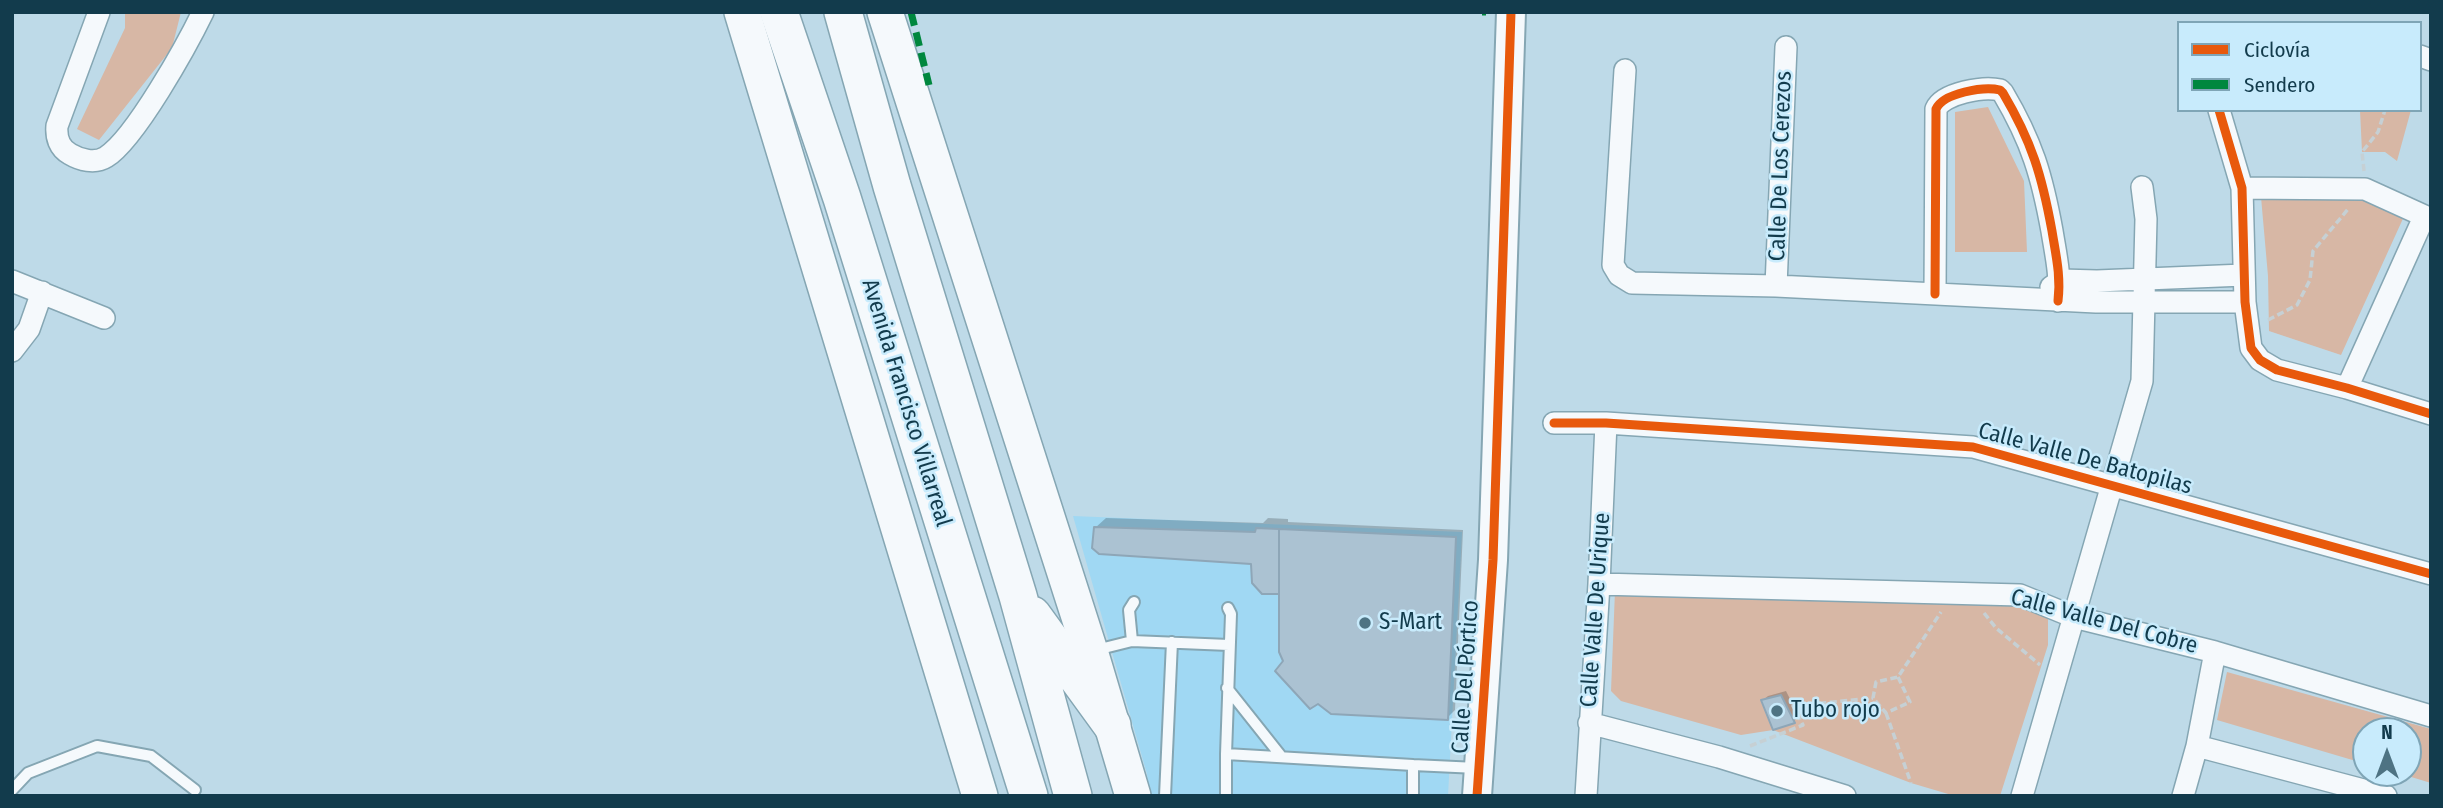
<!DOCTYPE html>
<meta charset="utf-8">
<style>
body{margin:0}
#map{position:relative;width:2443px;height:808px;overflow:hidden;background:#bedae8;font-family:"Fira Sans Condensed",sans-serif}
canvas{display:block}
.frame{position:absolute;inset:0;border:14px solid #123b4c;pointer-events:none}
.legend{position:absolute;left:2177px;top:21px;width:245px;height:91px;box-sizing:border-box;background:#c8ebfc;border:2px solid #7fa5b6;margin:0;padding:9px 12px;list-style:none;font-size:21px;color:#123b4c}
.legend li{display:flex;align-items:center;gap:14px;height:35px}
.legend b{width:35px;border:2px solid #7fa5b6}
.north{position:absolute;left:2352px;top:717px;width:70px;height:70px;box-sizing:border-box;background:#c8ebfc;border:2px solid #7fa5b6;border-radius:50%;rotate:0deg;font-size:19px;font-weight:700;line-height:28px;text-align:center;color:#123b4c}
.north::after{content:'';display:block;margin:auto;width:24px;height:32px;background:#4e7383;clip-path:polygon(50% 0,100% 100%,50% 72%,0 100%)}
</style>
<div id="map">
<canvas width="2443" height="808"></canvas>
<div class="frame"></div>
<ul class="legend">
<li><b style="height:9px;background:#e8590c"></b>Ciclovía</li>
<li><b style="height:9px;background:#00873e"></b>Sendero</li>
</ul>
<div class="north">N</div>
</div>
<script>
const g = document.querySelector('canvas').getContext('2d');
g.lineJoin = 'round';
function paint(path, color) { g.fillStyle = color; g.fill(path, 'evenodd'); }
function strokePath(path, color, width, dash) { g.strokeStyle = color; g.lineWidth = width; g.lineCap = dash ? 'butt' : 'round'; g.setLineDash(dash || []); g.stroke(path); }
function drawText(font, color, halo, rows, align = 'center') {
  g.font = font + ' "Fira Sans Condensed",sans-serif'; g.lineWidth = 5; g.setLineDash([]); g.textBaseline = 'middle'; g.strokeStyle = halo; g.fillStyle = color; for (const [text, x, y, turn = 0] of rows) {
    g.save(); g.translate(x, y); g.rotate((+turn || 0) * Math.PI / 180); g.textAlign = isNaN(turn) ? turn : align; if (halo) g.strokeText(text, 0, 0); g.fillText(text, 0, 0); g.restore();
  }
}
paint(new Path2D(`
 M 1073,516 L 1462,532 L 1448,796 L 1149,796 L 1147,774 Z`), '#a0d8f3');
paint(new Path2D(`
 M 125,12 L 181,12 L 172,48 L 99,140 L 77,129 L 125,28 Z
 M 1988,107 L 2024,181 L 2027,252 L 1955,252 L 1955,112 Z
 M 2360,110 L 2411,110 L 2397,161 L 2385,152 L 2362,152 Z
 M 2261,197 L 2378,200 L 2406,212 L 2341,355 L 2269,331 L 2268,276 Z
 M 1615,591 L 2008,604 L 2048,616 L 2048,645 L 2000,796 L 1955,796 L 1911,783 L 1773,730 L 1741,735 L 1621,701 L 1611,691 Z
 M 2227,672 L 2431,729 L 2431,783 L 2398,773 L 2408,773 L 2408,731 L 2366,731 L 2366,764 L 2217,720 Z`), '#d7b7a5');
paint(new Path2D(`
 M 1106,518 L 1263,523 L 1268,518 L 1288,519 L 1288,522 L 1463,530 L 1455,710 L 1447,718 L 1285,662 L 1280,590 L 1252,562 L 1095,528 Z
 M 1786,691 L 1799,717 L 1794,721 L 1763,700 L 1768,696 Z`), '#0003');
const building = new Path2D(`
 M 1094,527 L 1255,532 L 1256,528 L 1279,529 L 1279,594 L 1262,594 L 1252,583 L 1251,564 L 1099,554 L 1092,548 Z
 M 1279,529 L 1456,537 L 1448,720 L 1331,714 L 1318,704 L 1310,709 L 1275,671 L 1283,661 L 1279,652 Z
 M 1781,695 L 1795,723 L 1773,730 L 1761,700 Z`);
paint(building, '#abc2d2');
strokePath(building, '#8ea6b7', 2);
const service = new Path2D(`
 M 1132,641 L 1129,610 L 1134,602
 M 1096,650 L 1132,641 L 1229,645
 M 1227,688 L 1281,756
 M 1226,754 L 1231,614 L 1228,608
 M 1413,765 L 1477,768
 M 12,790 L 28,773 L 97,746 L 151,756 L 195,790
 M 1165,796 L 1172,642
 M 1226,796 L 1226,754 L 1413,765 L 1413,796`);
const minor = new Path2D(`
 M 99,12 L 57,126 C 56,137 59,148 70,154 C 80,160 95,164 106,157 C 135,139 187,45 203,12
 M 2420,56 L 2431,60
 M 1625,70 L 1613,265 L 1619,275 L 1632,283 L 1776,286 L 2096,302 L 2245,302
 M 2219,110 L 2242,188 L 2245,302 L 2251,348 L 2260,360 L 2277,370 L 2347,388 L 2431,414
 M 2242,188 L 2365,189 L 2431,219
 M 12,281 L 104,318
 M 1776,286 L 1786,47
 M 2051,287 L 2061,280 L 2097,281 L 2244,275
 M 1935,294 L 1936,109 C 1943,93 1984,86 2000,90 L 2003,93 C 2032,142 2042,176 2052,231 C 2056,256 2061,276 2058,301
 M 12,351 L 29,329 L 42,292
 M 2347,388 L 2424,217
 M 1554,423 L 1606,423 L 1973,447 L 2431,574
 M 1599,584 L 2020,595 L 2074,617 L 2215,652 L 2431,716
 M 1589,723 L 1719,757 L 1845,796
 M 2197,746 L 2386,796
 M 1586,796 L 1599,584 L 1606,423
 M 2022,796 L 2142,381 L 2146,219 L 2142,187
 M 2183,796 L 2197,746 L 2215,652`);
const tertiary = new Path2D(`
 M 1477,796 L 1493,560 L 1511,12`);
const primary = new Path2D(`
 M 742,12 L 980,796
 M 885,12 L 1090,651 L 1133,796`);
const trunk = new Path2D(`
 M 779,12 L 842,198 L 1029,796
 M 843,12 L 892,186 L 1018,596 L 1073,796
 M 1032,615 L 1112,725`);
strokePath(service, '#85a6b3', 14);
strokePath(minor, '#85a6b3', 24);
strokePath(tertiary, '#85a6b3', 32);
strokePath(primary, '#85a6b3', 38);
strokePath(trunk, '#85a6b3', 40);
strokePath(new Path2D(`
 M 2364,171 L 2362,152 L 2378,132 L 2385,110
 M 2268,320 L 2297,305 L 2310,280 L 2313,251 L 2349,208
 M 1984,613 L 1996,628 L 2040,665
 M 1898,677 L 1910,702 L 1886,713 L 1873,698 L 1876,682 L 1898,677 L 1941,612
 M 1886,713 L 1911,783
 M 1750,746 L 1803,725 L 1793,706 L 1873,698`), '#c6d0d4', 3.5, [7, 3.5]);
strokePath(service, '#f5f9fc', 10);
strokePath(minor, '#f5f9fc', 21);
strokePath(tertiary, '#f5f9fc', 28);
strokePath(primary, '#f5f9fc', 35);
strokePath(trunk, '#f5f9fc', 37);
strokePath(new Path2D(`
 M 911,12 L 929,85
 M 1482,12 L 1486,12`), '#00873e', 7, [14, 7]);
strokePath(new Path2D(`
 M 2219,110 L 2242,188 L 2245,302 L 2251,348 L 2260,360 L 2277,370 L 2347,388 L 2431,414
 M 1935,294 L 1936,109 C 1943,93 1984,86 2000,90 L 2003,93 C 2032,142 2042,176 2052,231 C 2056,256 2061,276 2058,301
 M 1554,423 L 1606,423 L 1973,447 L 2431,574
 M 1477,796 L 1493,560 L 1511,12`), '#e8590c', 9);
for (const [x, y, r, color] of [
 [1365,623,7,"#4e7383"],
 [1777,711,7,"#4e7383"]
]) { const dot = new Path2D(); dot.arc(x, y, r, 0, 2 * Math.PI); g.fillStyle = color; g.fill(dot); strokePath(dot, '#c8ebfc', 2.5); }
drawText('23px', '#123b4c', '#c8ebfc', [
 ["Calle De Los Cerezos",1781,166,-88],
 ["Avenida Francisco Villarreal",906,403,73],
 ["Calle Valle De Batopilas",2085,459,15],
 ["Calle Valle De Urique",1596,610,-86],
 ["Calle Valle Del Cobre",2104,622,15],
 ["Calle Del Pórtico",1466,677,-86]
]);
drawText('23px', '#123b4c', '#c8ebfc', [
 ["S-Mart",1379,623],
 ["Tubo rojo",1791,711]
], 'left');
</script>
